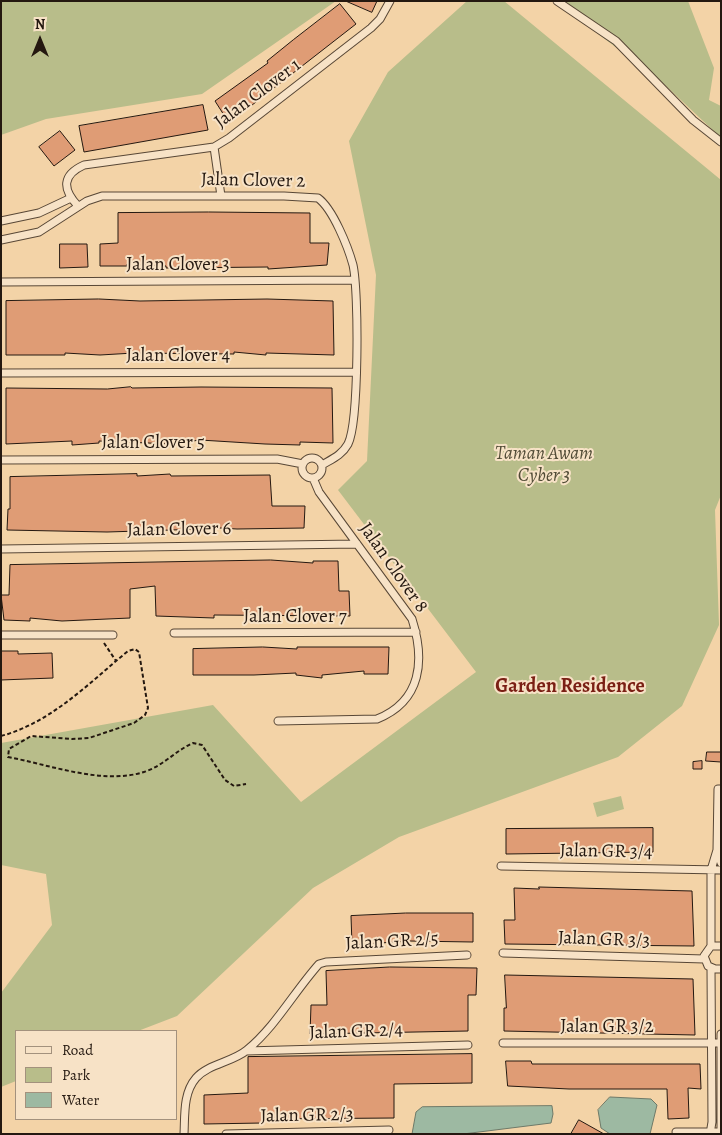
<!DOCTYPE html>
<style>
body{margin:0}
#map{position:relative;width:722px;height:1135px;overflow:hidden;background:#f3d3a7;font-family:Alegreya,serif}
canvas{display:block}
.frame{position:absolute;inset:0;border:2px solid #241810;pointer-events:none}
.legend{position:absolute;left:15px;top:1030px;width:162px;height:90px;box-sizing:border-box;background:#f7e2c6;border:1px solid #a3917d;margin:0;padding:6px 9px;list-style:none;font-size:15px;color:#241810}
.legend li{display:flex;align-items:center;gap:10px;height:25px}
.legend b{width:25px;border:1px solid #a3917d}
.north{position:absolute;left:15px;top:15px;width:50px;height:50px;-webkit-text-stroke:4px #f7e2c6;paint-order:stroke;rotate:0deg;font-size:14px;font-weight:700;line-height:20px;text-align:center;color:#241810}
.north::after{content:'';display:block;margin:auto;width:18px;height:22px;background:#241810;clip-path:polygon(50% 0,100% 100%,50% 72%,0 100%)}
</style>
<div id="map">
<canvas width="722" height="1135"></canvas>
<div class="frame"></div>
<ul class="legend">
<li><b style="height:6px;background:#f7e2c6"></b>Road</li>
<li><b style="height:14px;background:#b8bd8a"></b>Park</li>
<li><b style="height:14px;background:#9db9a2"></b>Water</li>
</ul>
<div class="north">N</div>
</div>
<script>
const g = document.querySelector('canvas').getContext('2d');
g.lineJoin = 'round';
function paint(path, color) { g.fillStyle = color; g.fill(path, 'evenodd'); }
function strokePath(path, color, width, dash) { g.strokeStyle = color; g.lineWidth = width; g.lineCap = dash ? 'butt' : 'round'; g.setLineDash(dash || []); g.stroke(path); }
function drawText(font, color, halo, rows, align = 'center') {
  g.font = font + ' Alegreya,serif'; g.lineWidth = 4; g.setLineDash([]); g.textBaseline = 'middle'; g.strokeStyle = halo; g.fillStyle = color; for (const [text, x, y, turn = 0] of rows) {
    g.save(); g.translate(x, y); g.rotate((+turn || 0) * Math.PI / 180); g.textAlign = isNaN(turn) ? turn : align; if (halo) g.strokeText(text, 0, 0); g.fillText(text, 0, 0); g.restore();
  }
}
paint(new Path2D(`
 M 1,1 L 336,1 L 202,94 L 46,119 L 1,135 Z
 M 467,1 L 504,1 L 721,180 L 721,495 L 715,510 L 719,625 L 682,706 L 618,757 L 399,837 L 313,888 L 177,1016 L 138,1031 L 16,1031 L 16,1081 L 1,1087 L 1,993 L 52,925 L 46,874 L 1,865 L 1,743 L 213,705 L 301,802 L 476,672 L 338,490 L 367,461 L 376,275 L 349,141 L 388,72 Z
 M 555,1 L 688,1 L 714,68 L 709,100 L 721,106 L 721,138 L 664,84 Z
 M 621,796 L 624,809 L 597,817 L 593,803 Z`), '#b8bd8a');
const water = new Path2D(`
 M 610,1097 L 651,1099 L 657,1105 L 650,1134 L 610,1134 L 601,1128 L 598,1110 Z
 M 552,1106 L 553,1114 L 551,1123 L 463,1134 L 412,1134 L 416,1112 L 422,1107 Z`);
paint(water, '#9db9a2');
strokePath(water, '#6d7968', 1);
const building = new Path2D(`
 M 346,1 L 377,1 L 372,12 Z
 M 340,4 L 356,24 L 229,123 L 215,101 L 268,63 L 267,61 L 293,40 Z
 M 203,105 L 208,130 L 84,152 L 79,126 Z
 M 60,131 L 75,150 L 54,166 L 39,147 Z
 M 209,212 L 310,213 L 310,243 L 329,243 L 327,265 L 268,269 L 268,267 L 166,268 L 166,266 L 127,264 L 127,266 L 100,266 L 100,244 L 118,243 L 118,213 Z
 M 60,244 L 87,244 L 88,267 L 60,268 Z
 M 99,299 L 140,301 L 267,299 L 333,301 L 334,355 L 266,353 L 266,355 L 234,352 L 234,354 L 134,353 L 100,355 L 65,353 L 65,355 L 6,355 L 6,301 Z
 M 131,387 L 132,388 L 201,387 L 332,388 L 333,443 L 300,442 L 300,445 L 265,444 L 200,440 L 172,444 L 99,441 L 99,443 L 72,445 L 72,441 L 6,444 L 6,388 L 107,389 Z
 M 137,474 L 137,476 L 170,474 L 171,476 L 270,475 L 272,506 L 305,506 L 304,528 L 237,529 L 203,527 L 203,529 L 107,532 L 7,530 L 8,509 L 10,509 L 10,477 Z
 M 271,560 L 313,563 L 313,561 L 338,561 L 339,591 L 349,591 L 350,616 L 214,615 L 214,618 L 156,616 L 155,586 L 130,589 L 130,618 L 62,621 L 30,618 L 30,621 L 4,620 L 1,595 L 9,595 L 10,565 Z
 M 263,647 L 297,649 L 297,647 L 389,647 L 388,674 L 364,674 L 364,671 L 322,675 L 322,678 L 296,675 L 296,673 L 254,675 L 193,675 L 193,649 Z
 M 1,651 L 18,651 L 18,654 L 52,653 L 53,678 L 1,680 Z
 M 707,752 L 721,752 L 721,762 L 706,761 Z
 M 702,761 L 702,769 L 693,769 L 693,762 Z
 M 653,828 L 653,852 L 506,854 L 506,829 Z
 M 539,887 L 692,891 L 694,946 L 505,944 L 504,920 L 515,920 L 514,888 L 539,889 Z
 M 406,913 L 473,913 L 473,942 L 409,941 L 352,945 L 351,916 Z
 M 390,967 L 477,968 L 476,995 L 468,995 L 468,1031 L 310,1034 L 311,1005 L 327,1005 L 326,971 Z
 M 505,975 L 693,979 L 695,1035 L 504,1031 L 504,1008 L 506,1008 Z
 M 472,1054 L 472,1083 L 394,1084 L 394,1118 L 262,1119 L 262,1123 L 204,1124 L 204,1095 L 248,1093 L 248,1057 Z
 M 506,1061 L 531,1061 L 532,1064 L 700,1064 L 701,1089 L 688,1088 L 689,1118 L 668,1119 L 667,1089 L 569,1089 L 508,1086 Z
 M 579,1120 L 604,1134 L 571,1134 Z`);
paint(building, '#df9c75');
strokePath(building, '#241810', 1);
const minor = new Path2D(`
 M 557,1 L 616,41 L 693,120 L 721,142
 M 214,147 L 221,196
 M 78,206 C 62,189 62,175 84,165 L 214,147 L 229,138 L 371,28 L 380,19 L 390,1
 M 1,221 L 39,213 L 71,198
 M 1,240 L 39,232 L 87,201 L 102,196 L 284,196 L 318,198 C 333,209 348,247 353,265 C 359,292 359,422 348,444 C 342,455 332,459 322,465
 M 1,282 L 355,280
 M 1,373 L 355,372
 M302 468a10 10 0 1 1 20 0a10 10 0 1 1-20 0Z
 M 1,460 L 277,459 L 303,464
 M 1,549 L 357,544
 M 174,633 L 416,632
 M 1,635 L 113,635
 M 278,721 L 377,719 C 422,701 425,660 412,619 L 319,492 L 313,478
 M 717,851 L 721,863
 M 501,866 L 721,870
 M 711,946 L 711,870 L 717,850 L 718,789 L 721,789
 M 721,946 L 711,946 L 704,956 L 708,966 L 715,969 L 721,969
 M 503,953 L 704,959
 M 721,1034 L 721,1129
 M 503,1043 L 721,1043
 M 246,1051 L 468,1045
 M 676,1132 L 721,1132
 M 184,1134 C 185,1115 183,1093 196,1078 C 208,1064 233,1062 247,1050 C 276,1026 294,992 319,964 L 326,962 L 467,955
 M 226,1134 L 389,1130
 M 710,1134 L 712,1122 L 711,968`);
strokePath(minor, '#584736', 9);
strokePath(new Path2D(`
 M 104,643 L 116,661 L 128,651 L 135,649 L 139,652 L 148,708 L 145,715 L 134,723 L 89,738 L 72,739 L 31,736 L 9,749 L 8,757 C 50,765 103,785 144,772 C 163,766 175,751 193,743 L 202,745 L 225,780 L 234,786 L 246,784
 M 1,736 C 46,724 81,691 116,661`), '#241810', 2, [4, 2.5]);
strokePath(minor, '#f7e2c6', 7);
drawText('19px', '#241810', '#f7e2c6', [
 ["Jalan Clover 1",258,94,-37],
 ["Jalan Clover 2",253,181,1],
 ["Jalan Clover 3",178,265],
 ["Jalan Clover 4",178,356],
 ["Jalan Clover 5",153,443],
 ["Jalan Clover 6",179,530,-1],
 ["Jalan Clover 8",393,568,55],
 ["Jalan Clover 7",295,617],
 ["Jalan GR 3/4",606,852,1],
 ["Jalan GR 3/3",604,940,2],
 ["Jalan GR 2/5",392,942,-3],
 ["Jalan GR 3/2",607,1027],
 ["Jalan GR 2/4",356,1032,-2],
 ["Jalan GR 2/3",307,1116,-1]
]);
drawText('italic 19px', '#504a35', '#f7e2c6', [
 ["Taman Awam",544,454],
 ["Cyber 3",544,476]
]);
drawText('bold 20px', '#7a1f14', '#f7e2c6', [
 ["Garden Residence",570,687]
]);
</script>
